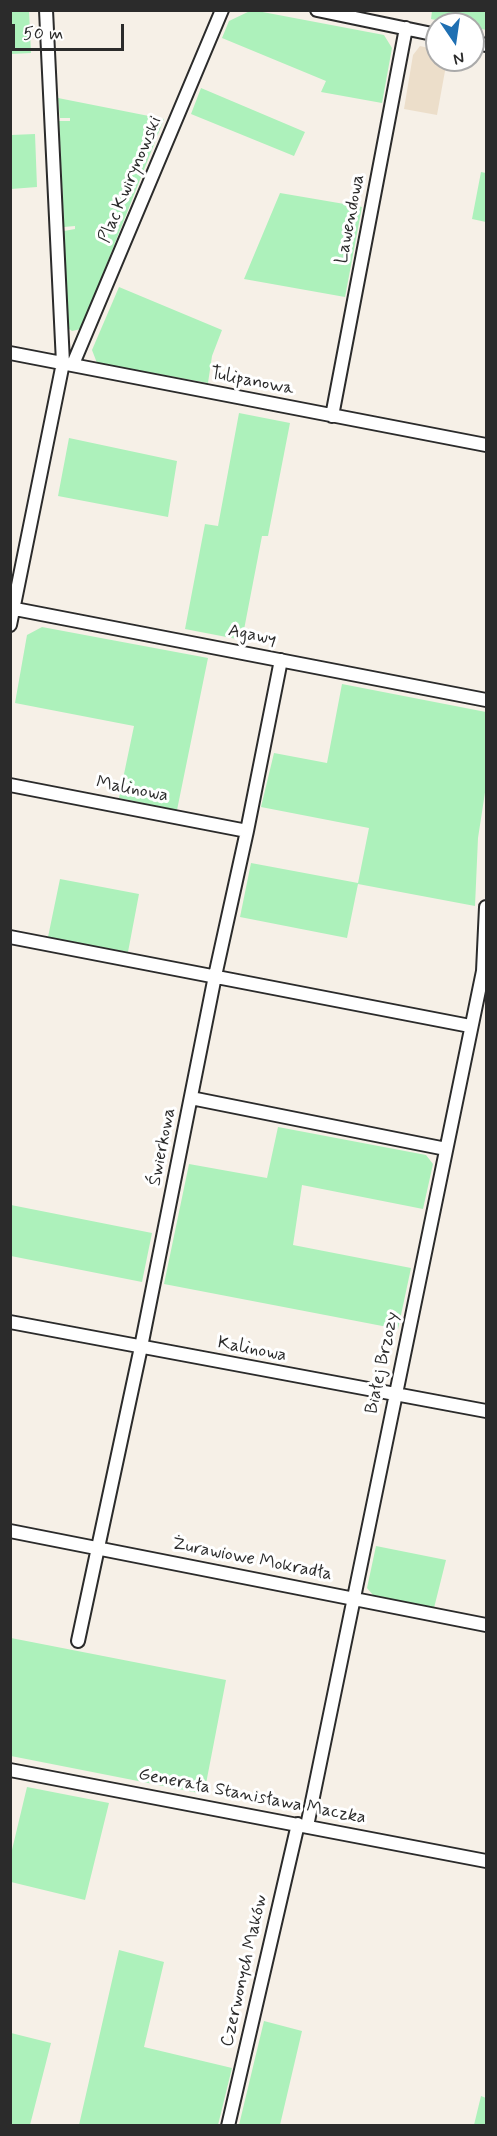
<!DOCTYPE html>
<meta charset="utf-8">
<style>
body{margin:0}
#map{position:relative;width:497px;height:2136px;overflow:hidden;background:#f6f0e7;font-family:Mynerve,sans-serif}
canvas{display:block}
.frame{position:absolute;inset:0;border:12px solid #2b2b2b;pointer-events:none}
.north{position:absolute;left:425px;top:12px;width:60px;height:60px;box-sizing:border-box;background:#fff;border:2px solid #aaa;border-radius:50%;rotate:167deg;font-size:16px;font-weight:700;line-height:24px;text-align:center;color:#2b2b2b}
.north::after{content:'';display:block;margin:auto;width:21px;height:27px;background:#1f6fb2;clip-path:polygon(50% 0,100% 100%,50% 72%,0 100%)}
.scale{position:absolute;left:12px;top:24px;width:112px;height:27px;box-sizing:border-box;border:3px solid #2b2b2b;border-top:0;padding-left:8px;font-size:18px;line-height:21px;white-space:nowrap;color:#2b2b2b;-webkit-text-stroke:4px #fff;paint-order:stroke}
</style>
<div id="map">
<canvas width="497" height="2136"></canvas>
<div class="frame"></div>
<div class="north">N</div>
<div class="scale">50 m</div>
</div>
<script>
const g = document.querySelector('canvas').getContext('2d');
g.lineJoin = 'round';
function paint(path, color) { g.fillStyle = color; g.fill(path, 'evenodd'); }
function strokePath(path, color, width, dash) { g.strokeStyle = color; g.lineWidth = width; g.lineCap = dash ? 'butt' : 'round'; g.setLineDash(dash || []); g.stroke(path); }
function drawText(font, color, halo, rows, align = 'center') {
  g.font = font + ' Mynerve,sans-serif'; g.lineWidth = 6; g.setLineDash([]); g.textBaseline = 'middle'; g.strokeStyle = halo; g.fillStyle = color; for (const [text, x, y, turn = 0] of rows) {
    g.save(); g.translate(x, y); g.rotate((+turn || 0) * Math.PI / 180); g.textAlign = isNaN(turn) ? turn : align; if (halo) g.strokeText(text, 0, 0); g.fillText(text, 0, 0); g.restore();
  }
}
paint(new Path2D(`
 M 420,46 L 437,50 L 437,60 L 447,60 L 437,115 L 404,109 L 413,55 Z`), '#ecdeca');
paint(new Path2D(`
 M 11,10 L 29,11 L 31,53 L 11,54 Z
 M 252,10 L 384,35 L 392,48 L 382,103 L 321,92 L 326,81 L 222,38 L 229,21 Z
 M 432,11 L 486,11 L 486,30 L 473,27 L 473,24 L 456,24 L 431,19 Z
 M 201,88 L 305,132 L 294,156 L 191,114 Z
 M 58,98 L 164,119 L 81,329 L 72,331 L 68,328 L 64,231 L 75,229 L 75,226 L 64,227 L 59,121 L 70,121 L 70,118 L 60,118 Z
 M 35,134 L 37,187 L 11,189 L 11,135 Z
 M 481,172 L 486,173 L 486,222 L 472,219 Z
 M 280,193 L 362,207 L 345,297 L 244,279 Z
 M 119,287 L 222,330 L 212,356 L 208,383 L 97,363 L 92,350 Z
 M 239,413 L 290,423 L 268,536 L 262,536 L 242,640 L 185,629 L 205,524 L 218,526 Z
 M 69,438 L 177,461 L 168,517 L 58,496 Z
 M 42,627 L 208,658 L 177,810 L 119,798 L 134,726 L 15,703 L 27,635 Z
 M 342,684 L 486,712 L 486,786 L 478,838 L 475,906 L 358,884 L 347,938 L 240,917 L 251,863 L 358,883 L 369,828 L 261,807 L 274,753 L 327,763 Z
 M 60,879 L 139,894 L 128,952 L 48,937 Z
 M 278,1127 L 426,1155 L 433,1164 L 423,1209 L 302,1185 L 293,1245 L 411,1268 L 398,1329 L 164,1284 L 189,1164 L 267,1178 Z
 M 11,1205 L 152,1233 L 142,1282 L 11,1256 Z
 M 376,1546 L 446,1560 L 434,1608 L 373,1595 L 367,1588 Z
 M 11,1638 L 226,1680 L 204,1794 L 11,1756 Z
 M 27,1787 L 109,1803 L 85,1900 L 11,1882 L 11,1854 Z
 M 119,1950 L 164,1962 L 144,2047 L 232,2068 L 218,2125 L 79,2125 Z
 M 264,2021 L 302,2031 L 280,2125 L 239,2125 Z
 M 11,2033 L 51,2043 L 30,2125 L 11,2125 Z
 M 481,2096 L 486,2098 L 486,2125 L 474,2125 Z`), '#adf1bb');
const street = new Path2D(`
 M 317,10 L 437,35
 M 473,42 L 486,45
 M 10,353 L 486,445
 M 73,364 L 222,10
 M 332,416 L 406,28
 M 10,608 L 486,700
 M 10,625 L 63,363 L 46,10
 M 10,785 L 247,831
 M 10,937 L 470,1026
 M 191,1098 L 446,1149
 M 10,1322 L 486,1411
 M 10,1531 L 486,1625
 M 78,1641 L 141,1347 L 215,976 L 247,831 L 281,660
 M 10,1770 L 486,1861
 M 307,1826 L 483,971 L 486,907
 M 228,2126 L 298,1824`);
strokePath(street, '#2b2b2b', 16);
strokePath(street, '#fff', 12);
drawText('18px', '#2b2b2b', '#fff', [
 ["Plac Kwirynowski",131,180,-67],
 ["Lawendowa",351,219,-79],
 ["Tulipanowa",252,382,11],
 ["Agawy",252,636,11],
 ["Malinowa",132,790,11],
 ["Świerkowa",163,1147,-79],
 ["Kalinowa",252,1350,11],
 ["Białej Brzozy",383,1363,-78],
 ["Żurawiowe Mokradła",252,1560,11],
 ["Generała Stanisława Maczka",252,1797,11],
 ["Czerwonych Maków",245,1971,-77]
]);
</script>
